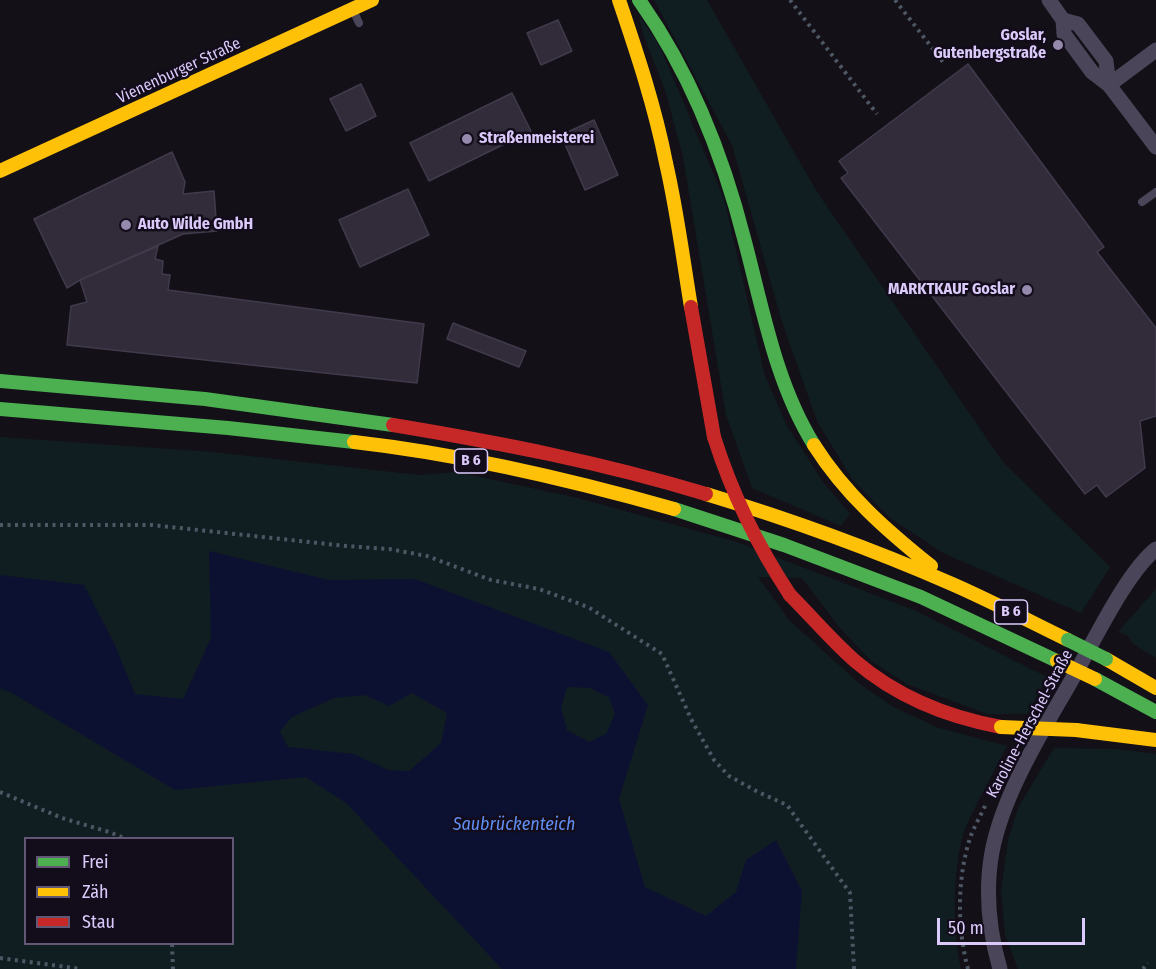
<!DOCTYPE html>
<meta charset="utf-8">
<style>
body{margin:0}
#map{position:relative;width:1156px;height:969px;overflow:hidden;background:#131018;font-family:"Fira Sans Condensed",sans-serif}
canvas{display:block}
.legend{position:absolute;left:24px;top:837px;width:210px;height:108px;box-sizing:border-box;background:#120c1b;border:2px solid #625875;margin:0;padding:8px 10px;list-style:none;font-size:18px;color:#dbcafb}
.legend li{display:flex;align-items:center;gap:12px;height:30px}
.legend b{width:30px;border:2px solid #625875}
.scale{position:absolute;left:937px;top:918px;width:148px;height:27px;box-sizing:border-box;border:3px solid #dbcafb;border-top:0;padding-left:8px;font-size:18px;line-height:21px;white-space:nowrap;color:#dbcafb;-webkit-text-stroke:4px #120c1b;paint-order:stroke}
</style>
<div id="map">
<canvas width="1156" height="969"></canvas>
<ul class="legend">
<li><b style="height:8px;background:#4caf50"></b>Frei</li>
<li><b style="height:8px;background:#ffc107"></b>Zäh</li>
<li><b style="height:8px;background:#c62828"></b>Stau</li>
</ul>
<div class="scale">50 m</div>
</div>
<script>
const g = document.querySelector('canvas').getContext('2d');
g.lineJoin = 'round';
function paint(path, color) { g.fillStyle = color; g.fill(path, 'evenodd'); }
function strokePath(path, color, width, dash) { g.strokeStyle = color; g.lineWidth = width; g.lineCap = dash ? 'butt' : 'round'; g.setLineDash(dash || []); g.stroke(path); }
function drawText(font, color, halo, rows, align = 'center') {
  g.font = font + ' "Fira Sans Condensed",sans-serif'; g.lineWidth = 5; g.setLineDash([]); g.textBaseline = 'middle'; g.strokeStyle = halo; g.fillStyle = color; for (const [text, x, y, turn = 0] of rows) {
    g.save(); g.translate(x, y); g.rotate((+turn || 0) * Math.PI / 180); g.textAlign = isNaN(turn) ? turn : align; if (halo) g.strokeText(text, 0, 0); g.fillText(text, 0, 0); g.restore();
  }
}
paint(new Path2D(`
 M 654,0 L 707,0 L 817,192 L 1003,462 L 1110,567 L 1081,613 L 943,553 L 890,518 L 852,479 L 817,421 L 782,322 L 732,145 Z
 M 639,15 L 660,47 L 724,199 L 765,376 L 786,424 L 823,482 L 850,514 L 841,526 L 752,488 L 726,415 L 683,157 L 665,90 L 643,34 Z
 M 0,437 L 213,452 L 419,475 L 457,472 L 578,498 L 737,542 L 914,610 L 1047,677 L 1027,714 L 987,714 L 907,684 L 871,661 L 839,627 L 802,578 L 758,577 L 789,620 L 860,684 L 892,706 L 936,727 L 1007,746 C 994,772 979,798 967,824 C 952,860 952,931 961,969 L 0,969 ZM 26,838 L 232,838 L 232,944 L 26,944 Z
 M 1156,589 L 1156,658 L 1133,644 L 1128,636 L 1118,632 Z
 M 1054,748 L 1118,749 L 1156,754 L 1156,969 L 1018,969 L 1005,935 L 1001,891 L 1008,840 L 1019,806 Z`), '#101e22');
paint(new Path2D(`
 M 209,551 L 329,580 L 415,579 L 609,652 L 648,705 L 619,799 L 645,887 L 706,916 L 736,892 L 746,860 L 776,840 L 802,891 L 796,969 L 502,969 L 346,803 L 306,777 L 175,790 L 12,693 L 0,688 L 0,575 L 84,585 L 115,645 L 135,694 L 183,699 L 211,638 ZM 567,687 L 590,688 L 609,697 L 615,714 L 606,734 L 589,742 L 567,730 L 561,708 ZM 412,693 L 447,713 L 441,743 L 409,771 L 388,770 L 354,754 L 288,747 L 280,731 L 292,717 L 334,698 L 365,695 L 389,706 Z`), '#0d1131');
const building = new Path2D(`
 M 558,20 L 572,51 L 541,65 L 527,33 Z
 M 968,64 L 1104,247 L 1097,252 L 1156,328 L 1156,416 L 1140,421 L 1145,468 L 1106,497 L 1097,485 L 1085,494 L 841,178 L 848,173 L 839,161 Z
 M 361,84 L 376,116 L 346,131 L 330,99 Z
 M 512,93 L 531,131 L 429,181 L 410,143 Z
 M 594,120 L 618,175 L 585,190 L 561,135 Z
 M 172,152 L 185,182 L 183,194 L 214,191 L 217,231 L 183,234 L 80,280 L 67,288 L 34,219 Z
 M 408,189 L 429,235 L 360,267 L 339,220 Z
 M 158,246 L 155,259 L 163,261 L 162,274 L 170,275 L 168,290 L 424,324 L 417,383 L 67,345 L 71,306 L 87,302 L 80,280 Z
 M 453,323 L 526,351 L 519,367 L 447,339 Z`);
paint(building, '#322c3a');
strokePath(building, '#413a4c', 1.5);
strokePath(new Path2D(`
 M 790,0 L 877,114
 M 895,0 L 943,62
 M 0,525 L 152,525 L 346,546 L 389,549 L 427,556 L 491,580 L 539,589 L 588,607 L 662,654 L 691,719 L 714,760 L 729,776 L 758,792 L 787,805 L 850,893 L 854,969
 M 0,792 L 62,818 L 109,832 L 124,838
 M 172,944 L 173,969
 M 0,958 L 81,969
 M 968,969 C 957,928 957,879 970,838 C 974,827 981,815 986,804
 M 1143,969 L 1148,963`), '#4e5764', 4, [3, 4.5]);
strokePath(new Path2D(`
 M 353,10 L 359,23
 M 1142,202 L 1156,192`), '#4a4558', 8);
strokePath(new Path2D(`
 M 1049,0 L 1063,20 L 1064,34 L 1092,72 L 1109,85 L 1156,147
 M 1063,20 L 1078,24 L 1106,61 L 1109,85
 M 1109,85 L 1156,50
 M 1000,969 C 989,931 985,891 992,852 C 1004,789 1048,723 1079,667 C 1097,635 1128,571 1156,549`), '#4a4558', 15);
strokePath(new Path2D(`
 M 639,0 C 691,73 723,155 745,242 C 763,310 776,384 814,445
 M 0,381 L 205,399 L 393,425
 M 0,409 L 228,428 L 354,442
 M 674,509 L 784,545 L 921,597 L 1057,661
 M 1095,679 L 1156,712`), '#4caf50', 14);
strokePath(new Path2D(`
 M 619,0 C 637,53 655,107 666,163 C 677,210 683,259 691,307
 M 0,171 L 372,0
 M 354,442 C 460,454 572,480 674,509
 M 814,445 C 845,494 886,530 931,566
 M 706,494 C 789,519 872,549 952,584 C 991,601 1029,621 1068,640
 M 1106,659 L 1156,688
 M 1076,730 L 1156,740`), '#ffc107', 14);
strokePath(new Path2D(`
 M 691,307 L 714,437
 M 393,425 C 501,443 600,462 706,494
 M 790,595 C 812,617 832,641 855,661 C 897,697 947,717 1001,727`), '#c62828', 14);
strokePath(new Path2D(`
 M 1068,640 L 1106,659`), '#4caf50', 14);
strokePath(new Path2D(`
 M 1057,661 L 1095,679
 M 1001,727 L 1076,730`), '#ffc107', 14);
strokePath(new Path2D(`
 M 714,437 C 732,494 757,545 790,595`), '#c62828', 14);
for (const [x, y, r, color] of [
 [1058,45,6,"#9589ac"],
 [467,139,6,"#9589ac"],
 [126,225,6,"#9589ac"],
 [1027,290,6,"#9589ac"]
]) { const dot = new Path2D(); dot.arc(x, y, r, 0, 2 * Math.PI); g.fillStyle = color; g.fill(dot); strokePath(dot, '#120c1b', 2); }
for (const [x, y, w] of [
 [471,461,33],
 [1011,612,33]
]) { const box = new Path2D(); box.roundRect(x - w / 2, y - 12, w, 24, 4.5); g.fillStyle = '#120c1b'; g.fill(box); strokePath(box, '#dbcafb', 1.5); }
drawText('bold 15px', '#dbcafb', null, [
 ["B 6",471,461],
 ["B 6",1011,612]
]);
drawText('bold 16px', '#dbcafb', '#120c1b', [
 ["Goslar,",1046,36],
 ["Gutenbergstraße",1046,54],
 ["Straßenmeisterei",479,139,"left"],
 ["Auto Wilde GmbH",138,225,"left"],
 ["MARKTKAUF Goslar",1015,290]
], 'right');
drawText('16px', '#dbcafb', '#120c1b', [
 ["Vienenburger Straße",179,71,-25],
 ["Karoline-Herschel-Straße",1030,724,-62]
]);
drawText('italic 18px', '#618ef2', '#120c1b', [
 ["Saubrückenteich",514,825]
]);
</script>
